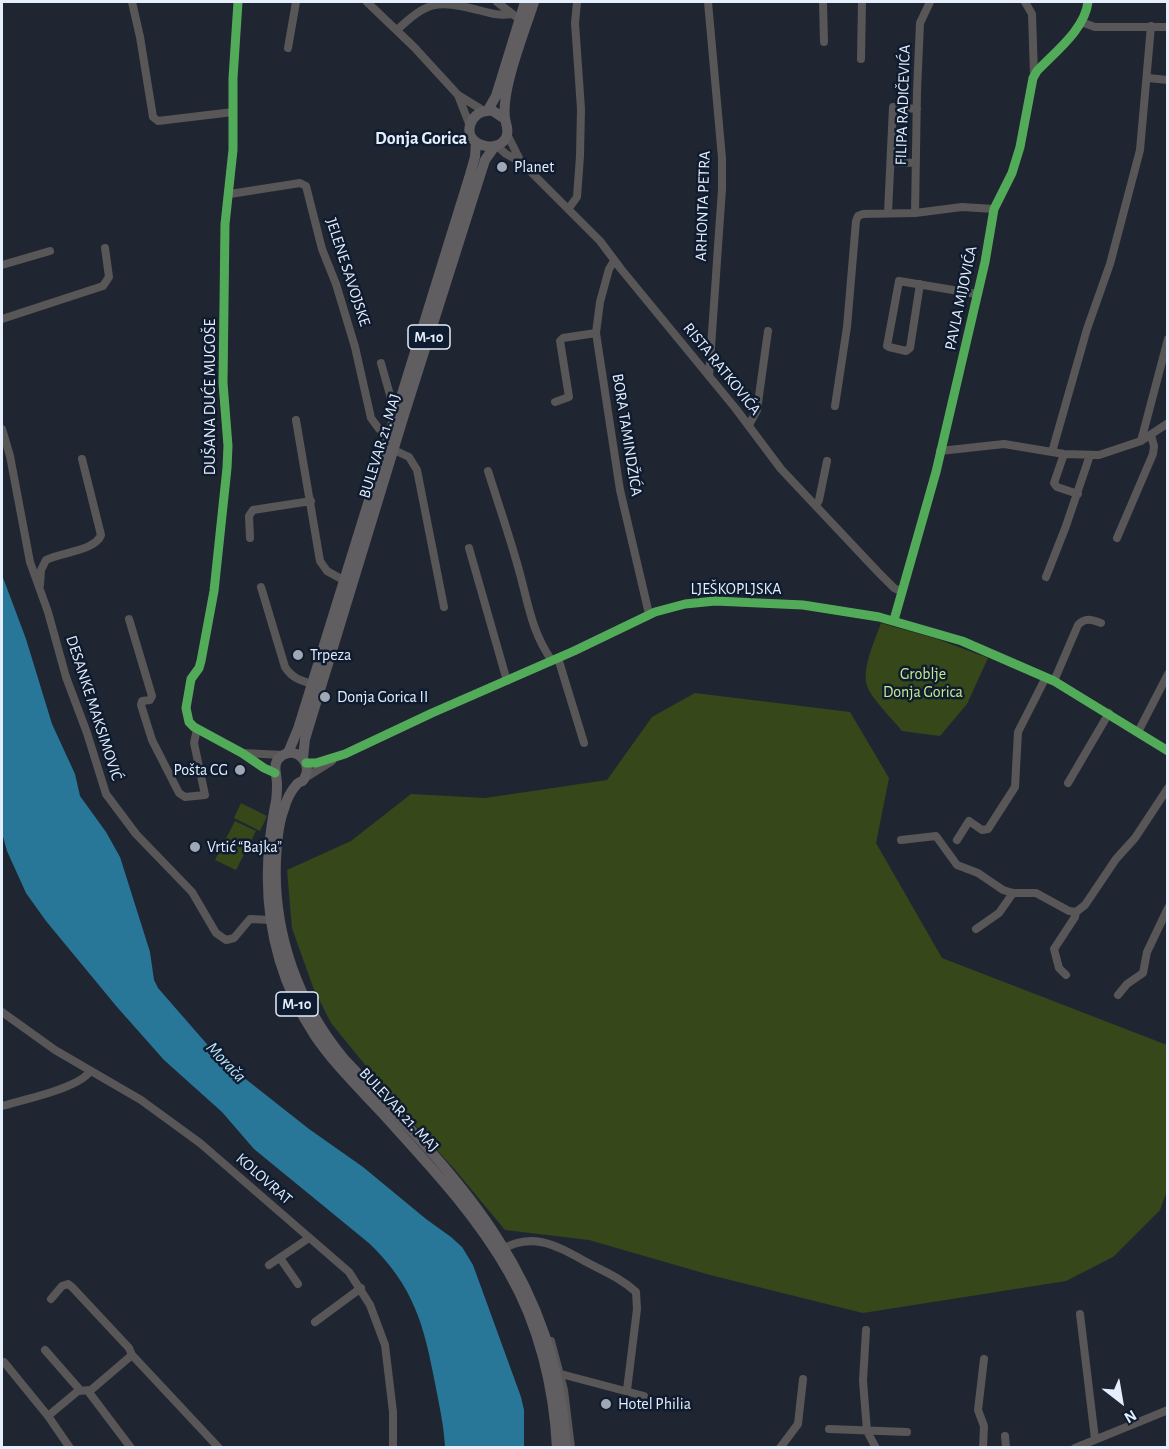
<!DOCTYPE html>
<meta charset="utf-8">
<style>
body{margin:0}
#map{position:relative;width:1169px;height:1449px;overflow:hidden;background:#202631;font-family:"Alegreya Sans",sans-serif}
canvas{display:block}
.frame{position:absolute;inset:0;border:3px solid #e5eefc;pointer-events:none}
.north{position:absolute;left:1091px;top:1371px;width:60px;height:60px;-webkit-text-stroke:4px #0f1c2f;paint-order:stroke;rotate:149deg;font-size:16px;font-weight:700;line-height:24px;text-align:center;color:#e5eefc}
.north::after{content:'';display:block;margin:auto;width:21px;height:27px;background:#e5eefc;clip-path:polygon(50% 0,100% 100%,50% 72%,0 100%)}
</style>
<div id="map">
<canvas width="1169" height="1449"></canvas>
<div class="frame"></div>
<div class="north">N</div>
</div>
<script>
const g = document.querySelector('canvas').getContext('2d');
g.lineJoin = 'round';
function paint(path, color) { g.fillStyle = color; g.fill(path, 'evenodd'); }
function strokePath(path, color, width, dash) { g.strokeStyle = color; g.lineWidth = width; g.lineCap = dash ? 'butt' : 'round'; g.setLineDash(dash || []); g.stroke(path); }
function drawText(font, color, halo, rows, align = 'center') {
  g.font = font + ' "Alegreya Sans",sans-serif'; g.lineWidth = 5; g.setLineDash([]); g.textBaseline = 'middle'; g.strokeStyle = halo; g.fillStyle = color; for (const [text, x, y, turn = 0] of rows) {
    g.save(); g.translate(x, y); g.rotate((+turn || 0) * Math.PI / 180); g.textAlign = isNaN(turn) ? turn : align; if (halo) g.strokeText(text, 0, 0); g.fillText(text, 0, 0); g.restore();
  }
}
paint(new Path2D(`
 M 881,623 L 937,639 L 988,658 L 967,704 L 940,736 L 902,731 C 893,719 868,696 866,682 C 864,663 875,640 881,623 Z
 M 695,693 L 850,712 L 889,778 L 876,843 L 942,958 L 1167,1045 L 1168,1188 L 1160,1210 L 1113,1257 L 1066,1281 L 863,1313 L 710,1275 L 589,1240 L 505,1230 L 456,1171 L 410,1120 L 331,1023 L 313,987 L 292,928 L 287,870 L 351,841 L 411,794 L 485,798 L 607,780 L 652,717 Z
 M 241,803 L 267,816 L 260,831 L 234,818 Z
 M 235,821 L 256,831 L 236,870 L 215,860 Z`), '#36471a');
paint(new Path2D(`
 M 2,575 L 26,639 L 52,724 L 75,774 L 80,796 L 106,832 L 120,857 L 150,952 L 154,980 L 158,988 L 219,1058 L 309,1129 L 363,1167 L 426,1219 L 451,1237 L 462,1247 L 473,1265 L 521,1397 L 524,1410 L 524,1447 L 445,1447 C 444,1426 439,1404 435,1383 C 424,1325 414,1287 370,1244 L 254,1149 L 222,1112 L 164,1060 L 117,1007 L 46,921 L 26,893 L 7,851 L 2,833 Z`), '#287799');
strokePath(new Path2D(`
 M 132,2 L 140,37 L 153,117 L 158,121 L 233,112
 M 238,2 L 233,78 L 233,150 L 225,224 L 223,383 L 228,446 L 227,468 L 214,591 L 201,661 L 199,668 L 191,679 L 186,708 L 189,722 L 194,727 L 242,753 L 264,768 L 275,773
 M 367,2 L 414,47 L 458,95 L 470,126
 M 497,2 L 515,16
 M 708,2 L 722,158 L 722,189 L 709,376
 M 823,2 L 824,42
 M 1025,2 L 1032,14 L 1034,75
 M 1081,22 L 1095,27 L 1168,27
 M 397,30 C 428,1 436,0 478,10 C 489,13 499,16 511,14
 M 288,48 L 296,2
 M 861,59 L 862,2
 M 1148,78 L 1168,80
 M 458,95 L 484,111
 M 507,134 L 521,162
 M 497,146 L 506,154 L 521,162 L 600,241 L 621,269 L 736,409 L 781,469 L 878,572 L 894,588 L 902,592
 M 892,162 L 916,163
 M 230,194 L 300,183 L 306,186 L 322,249 L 336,284 L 355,347 L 371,418 L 379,429 L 391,434
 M 569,208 L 577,197 L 580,156 L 581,109 L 575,23 L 577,2
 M 888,213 L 893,107 L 917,109
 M 915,213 L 917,91 L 920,23 L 930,2
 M 614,261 L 609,269 L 600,302 L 596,333 L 620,490 L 649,614
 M 2,265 L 50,251
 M 920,284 L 910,348 L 906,351 L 889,347 L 887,346 L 899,281 L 977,294
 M 2,319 L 103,286 L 109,277 L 105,248
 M 381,363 L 392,402 L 398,410
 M 555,402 L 569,397 L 560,341 L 563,338 L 596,333
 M 835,406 L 847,327 L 856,221 L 858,216 L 863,214 L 915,213 L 962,207 L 994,209
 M 296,420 L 320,561 L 327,571 L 345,581
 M 749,425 L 757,410 L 768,331
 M 2,429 L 10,456 L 30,562 L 48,612 L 66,677 L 87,733 L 106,794 L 136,834 L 192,892 L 216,933 L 226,940 L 234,938 L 250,919 L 271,920
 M 1141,441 L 1168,339
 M 394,450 L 409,457 L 417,470 L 444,607
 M 940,451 L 1004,444 L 1064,454 L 1099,455 L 1141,441 L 1168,423
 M 1052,452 L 1087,329 L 1110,264 L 1140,150 L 1151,26
 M 1064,454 L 1054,483 L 1057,487 L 1078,494
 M 488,471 C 499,506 511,540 520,574 C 529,607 532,632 552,661
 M 816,506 L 819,500 L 827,461
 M 250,538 L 249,516 L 253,510 L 311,501
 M 1117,538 L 1153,454 L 1154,446 L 1151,435
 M 469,548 L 507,681
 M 1046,577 L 1066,526 L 1090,455
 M 40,585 L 41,570 L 46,560 C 61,552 95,551 101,535 L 82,459
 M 261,587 L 285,667 C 292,678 301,681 313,684
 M 129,619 L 152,696 L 150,700 L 142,701 L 141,705 L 152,740 L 179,793 L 185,797 L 205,795 L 194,743 L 197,729
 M 894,620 L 936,472 L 985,262 L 994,209 L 1012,173 L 1020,147 L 1033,78 L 1037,71 C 1055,52 1085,29 1088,2
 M 558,658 L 584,743
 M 1054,681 L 1078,625 C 1086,617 1092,620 1101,623
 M 1138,732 L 1168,674
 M 243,753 L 283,755
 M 306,763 L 316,763 L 345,754 L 432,713 L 574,651 L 655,612 L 685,604 L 715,601 L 803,605 L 879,617 L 962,641 L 1054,681 L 1168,751
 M 305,778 L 332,761
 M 1068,783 L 1109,713
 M 901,840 L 936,836 L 957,865 L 978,873 L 1003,890 L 1013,893 L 1036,893 L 1069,911 L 1076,912 L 1085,905 L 1116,859 L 1135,838 L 1168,788
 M 957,840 L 969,821 L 982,830 L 988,829 L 1015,787 L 1018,732 L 1046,677
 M 976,929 L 999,913 L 1013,893
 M 1066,975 L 1059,968 L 1054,949 L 1075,917 L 1076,912
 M 1118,995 L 1127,984 L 1143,973 L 1147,952 L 1168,908
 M 2,1012 L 55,1050 L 141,1100 L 200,1143 L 349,1272 L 370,1305 L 385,1345 L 393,1412 L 393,1448
 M 2,1106 C 22,1100 80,1088 90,1071
 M 499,1251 C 534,1229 560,1248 592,1265 C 608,1273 623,1280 636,1292 L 637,1309 L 627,1390
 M 280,1258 L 298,1284
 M 269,1265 L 309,1238
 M 1080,1314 L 1095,1439
 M 315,1322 L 361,1288
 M 866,1330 L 863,1381 L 867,1431 L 876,1448
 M 551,1341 L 564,1390 L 571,1448
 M 45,1350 L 80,1390
 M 132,1355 L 219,1448
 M 4,1362 L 48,1416 L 70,1448
 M 557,1373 L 644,1396
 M 88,1391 L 131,1448
 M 48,1416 L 78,1391 L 91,1390 L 132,1355 L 129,1348 L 72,1287 L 68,1284 L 62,1286 L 51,1299
 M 829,1429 L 907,1432
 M 1005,1436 L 1006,1448
 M 780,1448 L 798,1424 L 803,1379
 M 983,1448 L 984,1426 L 978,1410 L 984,1359
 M 1075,1448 L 1168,1410`), '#585657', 8);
strokePath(new Path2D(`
 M 488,110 L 496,96 L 525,2
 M 505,119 L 493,111 C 485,110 478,112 473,119 C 454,150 517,159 506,123 C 498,96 525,31 534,2
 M 288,753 L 298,729 L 469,178 L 475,157 L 476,142
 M 303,758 L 305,739 L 404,415 L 485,160 L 495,146
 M 557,1448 C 554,1388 539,1325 509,1273 C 475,1213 428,1164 382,1113 C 359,1088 334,1064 315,1036 C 269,966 259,887 275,806 C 277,799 277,791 277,784 C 277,773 270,761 285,754 C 298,749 312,763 305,777 C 302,784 303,779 297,784 C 291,791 286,801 284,809 C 278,825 277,843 276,860 C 273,933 298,1004 345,1060 C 458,1178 556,1274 566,1448`), '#615e61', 10);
strokePath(new Path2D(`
 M 238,2 L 233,78 L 233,150 L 225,224 L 223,383 L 228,446 L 227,468 L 214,591 L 201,661 L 199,668 L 191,679 L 186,708 L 189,722 L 194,727 L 242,753 L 264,768 L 275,773
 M 894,620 L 936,472 L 985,262 L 994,209 L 1012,173 L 1020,147 L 1033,78 L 1037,71 C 1055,52 1085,29 1088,2
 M 306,763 L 316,763 L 345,754 L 432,713 L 574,651 L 655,612 L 685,604 L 715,601 L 803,605 L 879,617 L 962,641 L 1054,681 L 1168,751`), '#51ab58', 9);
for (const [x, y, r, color] of [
 [502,167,6,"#a0a8b5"],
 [298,655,6,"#a0a8b5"],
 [325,697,6,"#a0a8b5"],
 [240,770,6,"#a0a8b5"],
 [195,847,6,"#a0a8b5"],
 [606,1404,6,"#a0a8b5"]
]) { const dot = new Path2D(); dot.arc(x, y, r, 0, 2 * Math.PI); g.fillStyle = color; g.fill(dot); strokePath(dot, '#0f1c2f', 2); }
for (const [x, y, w] of [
 [429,337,42],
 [297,1004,42]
]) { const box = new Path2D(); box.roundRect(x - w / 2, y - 12, w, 24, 4.5); g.fillStyle = '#0f1c2f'; g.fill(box); strokePath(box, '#e5eefc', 1.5); }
drawText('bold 15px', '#e5eefc', null, [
 ["M-10",429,337],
 ["M-10",297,1004]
]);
drawText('16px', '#e5eefc', '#0f1c2f', [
 ["FILIPA RADIČEVIĆA",903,105,-88],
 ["ARHONTA PETRA",703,206,-88],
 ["JELENE SAVOJSKE",348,272,72],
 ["PAVLA MIJOVIĆA",961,298,-78],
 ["RISTA RATKOVIĆA",722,369,51],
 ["DUŠANA DUĆE MUGOŠE",210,397,-90],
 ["BORA TAMINDŽIĆA",627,435,81],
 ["BULEVAR 21. MAJ",380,446,-73],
 ["LJEŠKOPLJSKA",736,589],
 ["DESANKE MAKSIMOVIĆ",94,708,72],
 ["BULEVAR 21. MAJ",399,1110,47],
 ["KOLOVRAT",264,1179,41]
]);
drawText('16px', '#e5eefc', '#0f1c2f', [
 ["Planet",514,167],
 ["Trpeza",310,655],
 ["Donja Gorica II",337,697],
 ["Pošta CG",228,770,"right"],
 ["Vrtić “Bajka”",207,847],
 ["Hotel Philia",618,1404]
], 'left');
drawText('16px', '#c6eb8d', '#0f1c2f', [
 ["Groblje",923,674],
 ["Donja Gorica",923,692]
]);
drawText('bold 18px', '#e5eefc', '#0f1c2f', [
 ["Donja Gorica",421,139]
]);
drawText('italic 18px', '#bce4f9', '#0f1c2f', [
 ["Morača",226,1062,46]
]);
</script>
